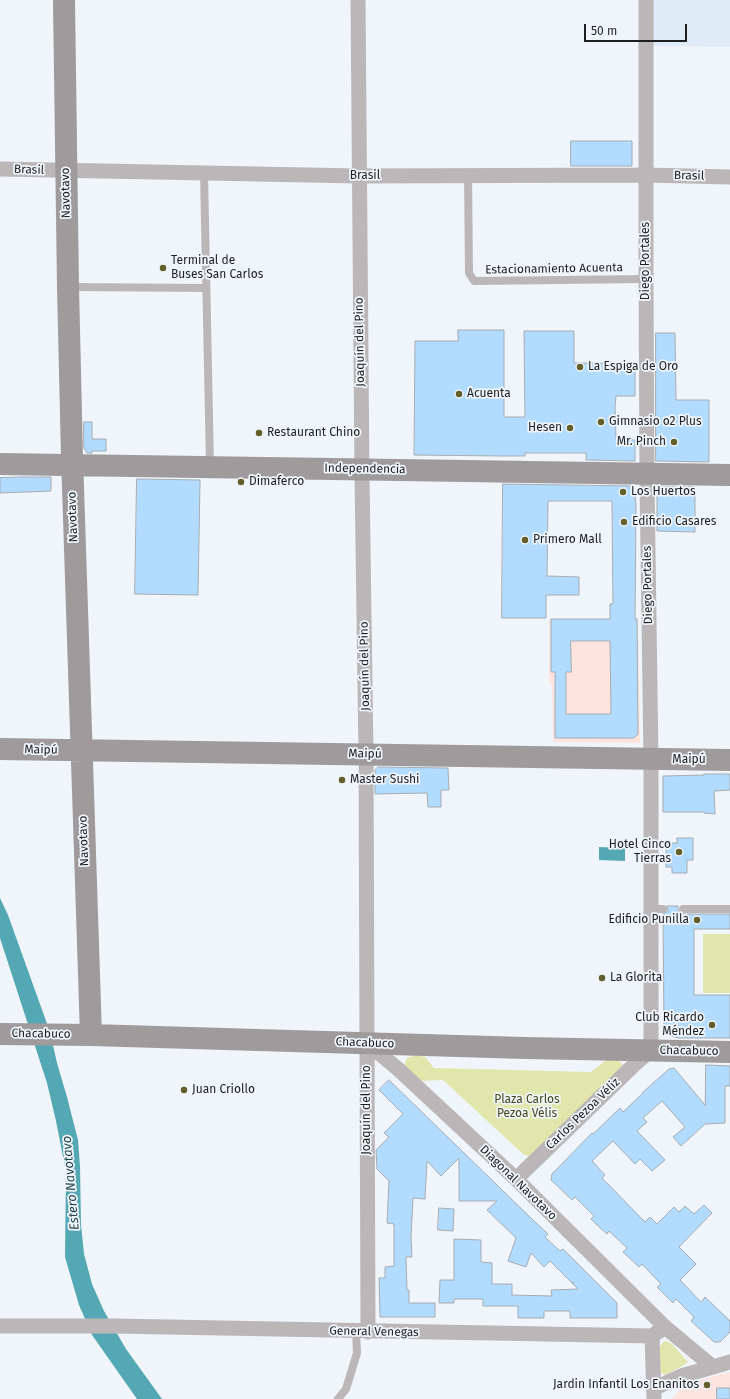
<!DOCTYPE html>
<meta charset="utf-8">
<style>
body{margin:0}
#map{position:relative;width:730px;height:1399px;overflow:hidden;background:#eff5fb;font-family:"Fira Sans",sans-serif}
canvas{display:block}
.scale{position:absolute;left:584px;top:24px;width:103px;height:18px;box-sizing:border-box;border:2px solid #1d1f21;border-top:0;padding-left:5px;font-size:12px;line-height:14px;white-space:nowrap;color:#1d1f21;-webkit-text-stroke:3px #eff5fb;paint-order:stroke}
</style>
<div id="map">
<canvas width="730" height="1399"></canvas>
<div class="scale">50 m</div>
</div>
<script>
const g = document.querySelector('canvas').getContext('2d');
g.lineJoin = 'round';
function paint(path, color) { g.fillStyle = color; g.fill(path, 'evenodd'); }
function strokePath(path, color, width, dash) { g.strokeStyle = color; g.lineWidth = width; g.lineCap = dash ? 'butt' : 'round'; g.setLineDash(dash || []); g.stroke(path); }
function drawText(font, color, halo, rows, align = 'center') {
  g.font = font + ' "Fira Sans",sans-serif'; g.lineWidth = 3.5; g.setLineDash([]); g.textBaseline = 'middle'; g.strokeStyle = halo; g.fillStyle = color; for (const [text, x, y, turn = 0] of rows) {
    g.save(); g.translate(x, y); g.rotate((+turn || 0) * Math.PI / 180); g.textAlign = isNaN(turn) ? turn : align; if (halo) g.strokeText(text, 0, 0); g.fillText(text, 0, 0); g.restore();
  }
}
paint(new Path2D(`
 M 653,0 L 730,0 L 730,47 L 653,46 Z`), '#dfebf6');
paint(new Path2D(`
 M 638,619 L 640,743 L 553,742 L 552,684 L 549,683 L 549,620 Z
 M 730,1372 L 730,1399 L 672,1399 L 681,1388 L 688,1383 Z`), '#fee4de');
paint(new Path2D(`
 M 703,934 L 730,934 L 730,993 L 703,993 Z
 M 416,1055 L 425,1057 L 434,1068 L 591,1072 L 609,1058 L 615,1057 L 622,1064 L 623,1067 L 529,1156 L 523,1154 L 443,1080 L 418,1081 L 403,1067 L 407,1058 Z
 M 666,1341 L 672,1344 L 688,1362 L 684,1365 L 665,1375 L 659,1372 L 659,1349 L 663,1342 Z`), '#e1e7ab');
paint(new Path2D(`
 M 599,847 L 625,848 L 625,861 L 599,860 Z
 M 0,898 L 8,915 L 50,1032 L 57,1063 L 67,1097 L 78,1140 L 80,1166 L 81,1225 L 84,1254 L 92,1284 L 104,1311 L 126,1349 L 162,1399 L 137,1399 L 92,1335 L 79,1305 L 65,1257 L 66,1172 L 56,1121 L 47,1083 L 0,938 Z`), '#54a8b3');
const building = new Path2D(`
 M 571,141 L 632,141 L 632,166 L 571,166 Z
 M 458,330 L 504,330 L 504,417 L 525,417 L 524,331 L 574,331 L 574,363 L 635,363 L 635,396 L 616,396 L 615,408 L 616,439 L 635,440 L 635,461 L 586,460 L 586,453 L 525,453 L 525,456 L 503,456 L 414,455 L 415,341 L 458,341 Z
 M 656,333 L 675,333 L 676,400 L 709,400 L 709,462 L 656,461 Z
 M 84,422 L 92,422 L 92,439 L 106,439 L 106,451 L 92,451 L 92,453 L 87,453 L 84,448 Z
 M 20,477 L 51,477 L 51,491 L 0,493 L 0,478 Z
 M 137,479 L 200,480 L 198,595 L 135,594 Z
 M 503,484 L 633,486 L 634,487 L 636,504 L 635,619 L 637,619 L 638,734 L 634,738 L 555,738 L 555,672 L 551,672 L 551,619 L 610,619 L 610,604 L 613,604 L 612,501 L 548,501 L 547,576 L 579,577 L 579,595 L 546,595 L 546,618 L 502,618 ZM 571,641 L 610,641 L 611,714 L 566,714 L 566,672 L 571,672 Z
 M 659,486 L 695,487 L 695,532 L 657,531 L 657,488 Z
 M 378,767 L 448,768 L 449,790 L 441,790 L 441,807 L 428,807 L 427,793 L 375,794 L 375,770 Z
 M 704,774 L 730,774 L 730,790 L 714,791 L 715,814 L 704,813 L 704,812 L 663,812 L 663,776 L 704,775 Z
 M 677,838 L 693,838 L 693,860 L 687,860 L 687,873 L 672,873 L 672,867 L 666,867 L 666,843 L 677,843 Z
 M 667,906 L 678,906 L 678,911 L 683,914 L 730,914 L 730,929 L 694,929 L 694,995 L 730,995 L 730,1038 L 678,1038 L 671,1036 L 664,1029 L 663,914 L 668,911 Z
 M 706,1065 L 730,1066 L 730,1086 L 725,1086 L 725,1123 L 705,1124 L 681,1146 L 673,1137 L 685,1127 L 662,1101 L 643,1118 L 647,1122 L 637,1131 L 665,1160 L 652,1171 L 640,1159 L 635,1164 L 613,1141 L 592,1161 L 605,1175 L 602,1178 L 645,1222 L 650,1217 L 657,1224 L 674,1207 L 679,1212 L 685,1206 L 694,1214 L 704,1205 L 712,1213 L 679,1247 L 696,1264 L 680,1280 L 701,1302 L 705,1297 L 730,1321 L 730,1332 L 720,1342 L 714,1342 L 703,1332 L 691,1321 L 694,1317 L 676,1299 L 673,1303 L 657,1287 L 661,1284 L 642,1264 L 639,1267 L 623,1252 L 627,1248 L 609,1231 L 607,1234 L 599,1227 L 591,1219 L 594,1216 L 575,1197 L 572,1200 L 551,1180 L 552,1174 L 592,1133 L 593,1134 L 620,1108 L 623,1112 L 643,1093 L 642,1093 L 669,1069 L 674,1068 L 705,1105 Z
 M 389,1080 L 533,1220 L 548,1234 L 545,1237 L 560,1251 L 563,1249 L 617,1303 L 617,1318 L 570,1318 L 570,1311 L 544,1311 L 544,1318 L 518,1318 L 518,1306 L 483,1306 L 483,1299 L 454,1299 L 454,1303 L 439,1303 L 440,1280 L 454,1280 L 454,1239 L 481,1240 L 481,1262 L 492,1263 L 492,1284 L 512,1284 L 512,1295 L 552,1296 L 551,1290 L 578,1289 L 572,1283 L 574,1283 L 571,1282 L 550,1261 L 544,1267 L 531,1253 L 526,1267 L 508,1261 L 516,1238 L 487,1210 L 497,1201 L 459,1201 L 459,1158 L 441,1176 L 427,1161 L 425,1199 L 413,1198 L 411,1237 L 412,1257 L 406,1257 L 407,1290 L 409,1290 L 409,1303 L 435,1303 L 435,1317 L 380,1317 L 379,1278 L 385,1278 L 385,1267 L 394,1266 L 394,1224 L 387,1223 L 389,1181 L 377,1169 L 376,1150 L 389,1137 L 384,1133 L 403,1114 L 379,1090 Z
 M 439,1208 L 454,1209 L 453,1231 L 438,1230 Z
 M 717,1388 L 730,1388 L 730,1399 L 717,1399 Z`);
paint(building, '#b1dbff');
strokePath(building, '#a6acb0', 1);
strokePath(new Path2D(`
 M 204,173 L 210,466
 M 468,175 L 469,273 L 474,281 L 646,279
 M 69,287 L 206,288
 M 651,909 L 663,909
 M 683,909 L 730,909
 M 338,1399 L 346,1389 L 357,1353 L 356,1331`), '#bbb7b8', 8);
strokePath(new Path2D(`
 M 358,0 L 362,476 L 366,754 L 368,1332
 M 0,169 L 359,176 L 646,175 L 730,177
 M 367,1043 L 398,1069 L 516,1179 L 665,1327 L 713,1367 L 730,1362
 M 516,1179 L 636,1063 L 651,1050 L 651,759 L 647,481 L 646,279 L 646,0
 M 0,1326 L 114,1326 L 652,1336 L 665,1327
 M 652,1336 L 654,1398
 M 653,1389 L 681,1376 L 713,1367`), '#bbb7b8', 15);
strokePath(new Path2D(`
 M 64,0 L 68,287 L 72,457 L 91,1035
 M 0,464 L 730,475
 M 0,749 L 730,760
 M 0,1034 L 91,1035 L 525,1048 L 730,1052`), '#9f9a9b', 22);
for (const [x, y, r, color] of [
 [163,268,4,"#645e2a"],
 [580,367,4,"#645e2a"],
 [459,394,4,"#645e2a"],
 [601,422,4,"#645e2a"],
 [570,428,4,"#645e2a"],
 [259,433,4,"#645e2a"],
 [674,442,4,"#645e2a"],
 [241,482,4,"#645e2a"],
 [623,492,4,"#645e2a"],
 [624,522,4,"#645e2a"],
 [525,540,4,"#645e2a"],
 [342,780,4,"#645e2a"],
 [679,852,4,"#645e2a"],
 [697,920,4,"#645e2a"],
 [602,978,4,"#645e2a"],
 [712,1025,4,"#645e2a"],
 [184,1090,4,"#645e2a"],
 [707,1385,4,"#645e2a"]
]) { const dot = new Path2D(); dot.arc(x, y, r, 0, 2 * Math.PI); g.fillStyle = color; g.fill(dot); strokePath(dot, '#eff5fb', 1.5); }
drawText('12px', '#1d1f21', '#eff5fb', [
 ["Brasil",29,170,2],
 ["Brasil",365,176],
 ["Brasil",689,176,1],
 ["Navotavo",66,193,-91],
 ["Diego Portales",646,261,-90],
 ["Estacionamiento Acuenta",554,269,-1],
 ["Joaquín del Pino",360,342,-91],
 ["Independencia",365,469,1],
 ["Navotavo",73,517,-92],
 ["Diego Portales",648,585,-91],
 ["Joaquín del Pino",365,666,-91],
 ["Maipú",41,750,1],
 ["Maipú",365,754,1],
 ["Maipú",689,760],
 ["Navotavo",84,841,-92],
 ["Chacabuco",41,1034,1],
 ["Chacabuco",365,1043,2],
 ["Chacabuco",689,1051,1],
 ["Joaquín del Pino",367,1110,-90],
 ["Carlos Pezoa Véliz",583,1114,-44],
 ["Diagonal Navotavo",518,1183,44],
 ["General Venegas",374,1332,1]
]);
drawText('12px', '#1d1f21', '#eff5fb', [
 ["Terminal de",171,261],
 ["Buses San Carlos",171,275],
 ["La Espiga de Oro",588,367],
 ["Acuenta",467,394],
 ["Gimnasio o2 Plus",609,422],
 ["Hesen",562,428,"right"],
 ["Restaurant Chino",267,433],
 ["Mr. Pinch",666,442,"right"],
 ["Dimaferco",249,482],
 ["Los Huertos",631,492],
 ["Edificio Casares",632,522],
 ["Primero Mall",533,540],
 ["Master Sushi",350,780],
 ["Hotel Cinco",671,845,"right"],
 ["Tierras",671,859,"right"],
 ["Edificio Punilla",689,920,"right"],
 ["La Glorita",610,978],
 ["Club Ricardo",704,1018,"right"],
 ["Méndez",704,1032,"right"],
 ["Juan Criollo",192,1090],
 ["Jardin Infantil Los Enanitos",699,1385,"right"]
], 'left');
drawText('12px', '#464a1b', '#eff5fb', [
 ["Plaza Carlos",527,1100],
 ["Pezoa Vélis",527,1114]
]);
drawText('italic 13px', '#1f464b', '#eff5fb', [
 ["Estero Navotavo",71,1183,-95]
]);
</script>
